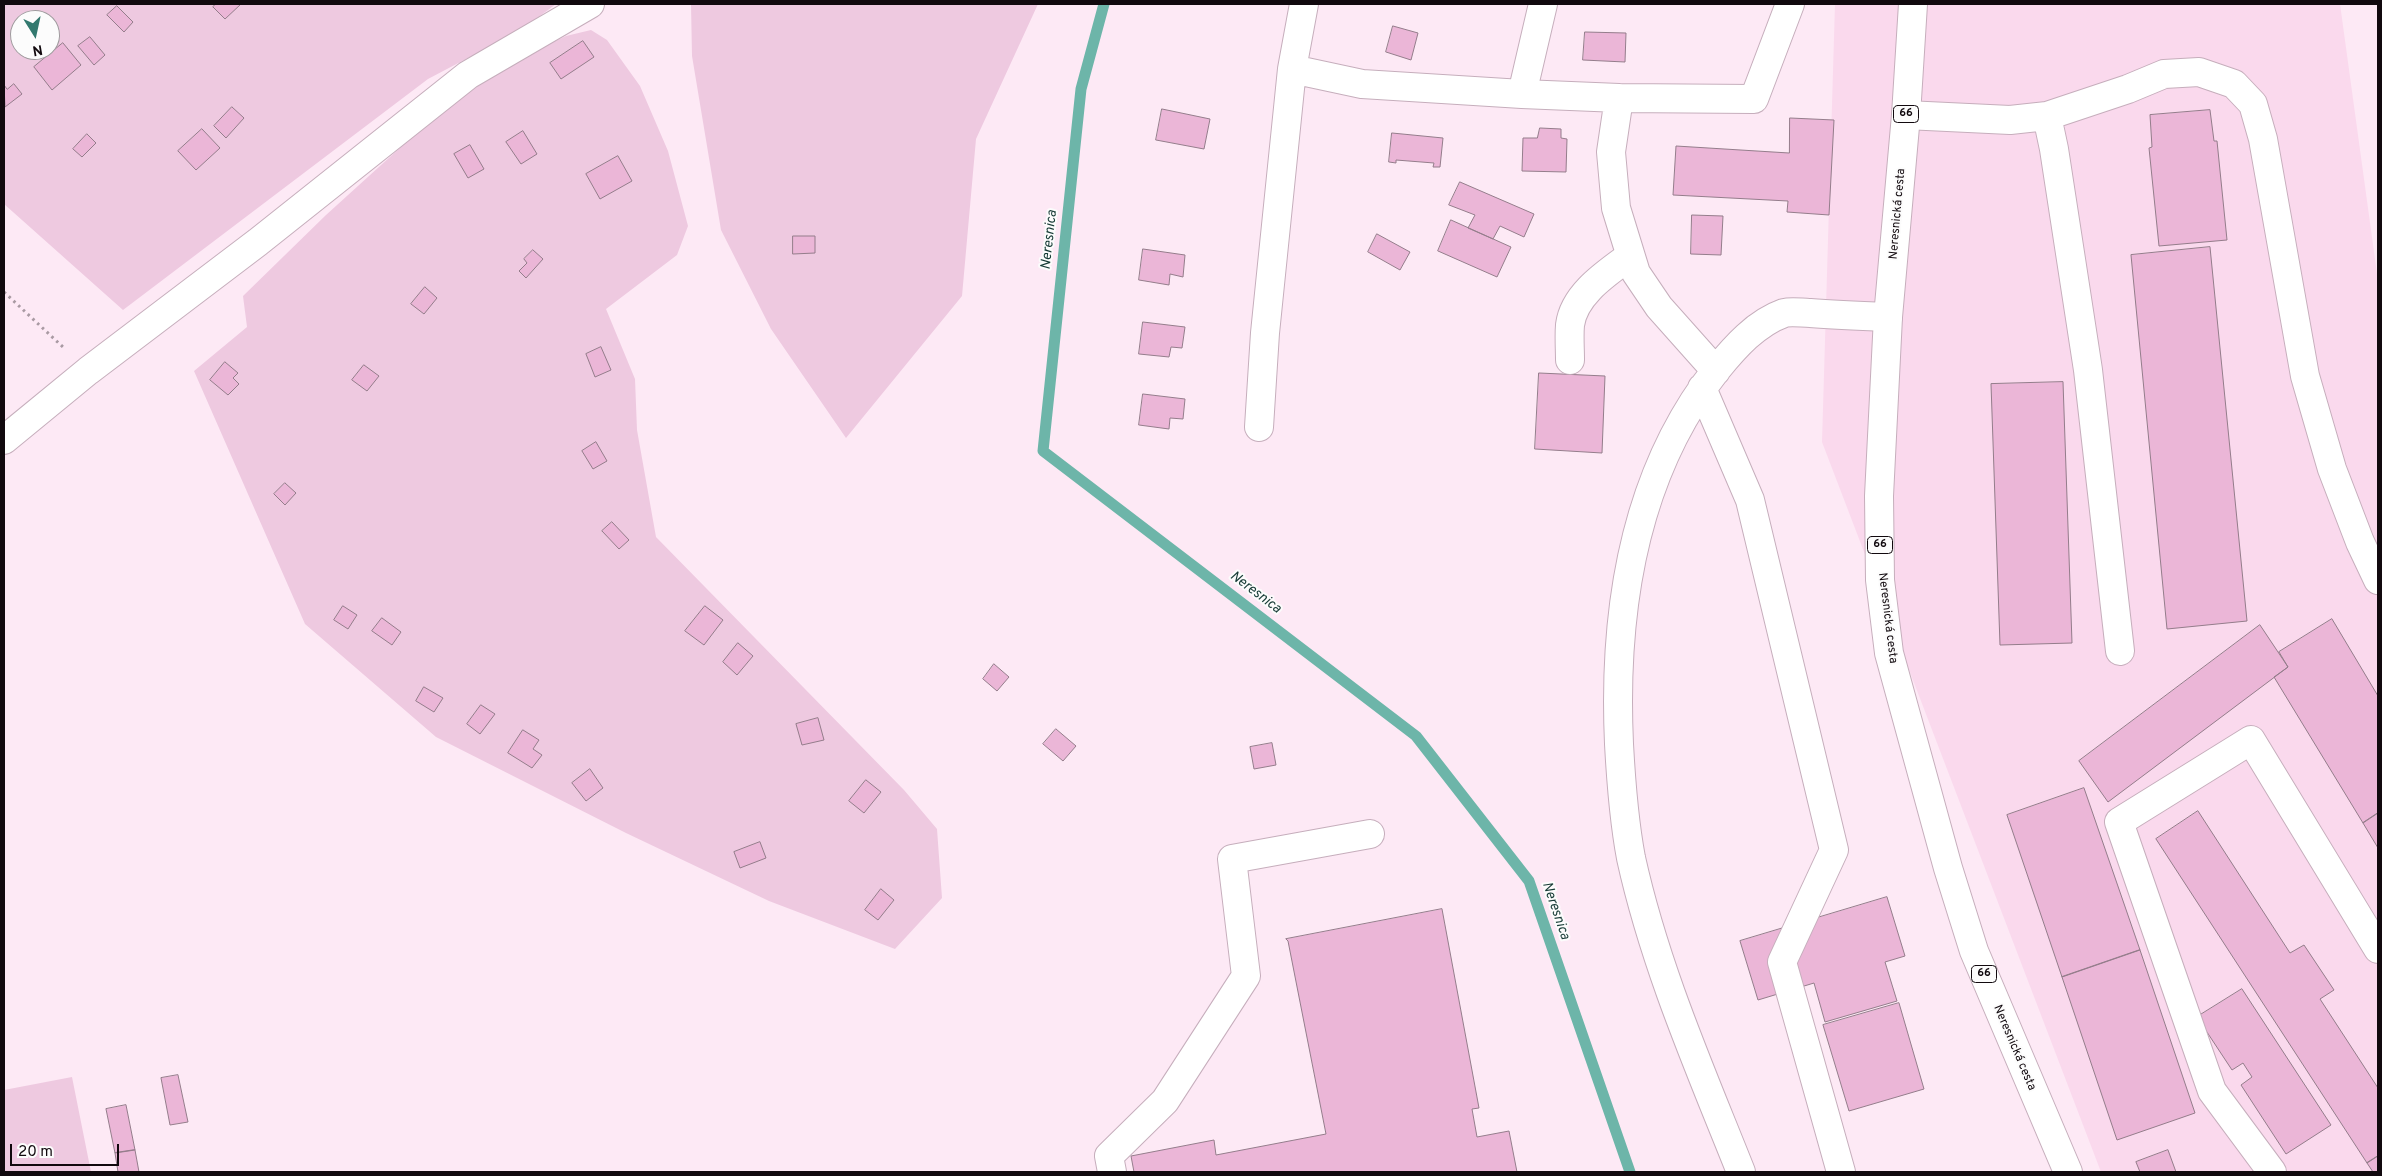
<!DOCTYPE html>
<meta charset="utf-8">
<style>
body{margin:0}
#map{position:relative;width:2382px;height:1176px;overflow:hidden;background:#fde9f5;font-family:Overpass,sans-serif}
canvas{display:block}
.frame{position:absolute;inset:0;border:5px solid #11090e;pointer-events:none}
.north{position:absolute;left:10px;top:10px;width:50px;height:50px;box-sizing:border-box;background:#fcfcfc;border:1px solid #9e9b9d;border-radius:50%;rotate:170deg;font-size:14px;font-weight:700;line-height:20px;text-align:center;color:#11090e}
.north::after{content:'';display:block;margin:auto;width:18px;height:22px;background:#33796f;clip-path:polygon(50% 0,100% 100%,50% 72%,0 100%)}
.scale{position:absolute;left:10px;top:1144px;width:109px;height:22px;box-sizing:border-box;border:2px solid #11090e;border-top:0;padding-left:6px;font-size:15px;line-height:18px;white-space:nowrap;color:#11090e;-webkit-text-stroke:4px #fcfcfc;paint-order:stroke}
</style>
<div id="map">
<canvas width="2382" height="1176"></canvas>
<div class="frame"></div>
<div class="north">N</div>
<div class="scale">20 m</div>
</div>
<script>
const g = document.querySelector('canvas').getContext('2d');
g.lineJoin = 'round';
function paint(path, color) { g.fillStyle = color; g.fill(path, 'evenodd'); }
function strokePath(path, color, width, dash) { g.strokeStyle = color; g.lineWidth = width; g.lineCap = dash ? 'butt' : 'round'; g.setLineDash(dash || []); g.stroke(path); }
function drawText(font, color, halo, rows, align = 'center') {
  g.font = font + ' Overpass,sans-serif'; g.lineWidth = 4; g.setLineDash([]); g.textBaseline = 'middle'; g.strokeStyle = halo; g.fillStyle = color; for (const [text, x, y, turn = 0] of rows) {
    g.save(); g.translate(x, y); g.rotate((+turn || 0) * Math.PI / 180); g.textAlign = isNaN(turn) ? turn : align; if (halo) g.strokeText(text, 0, 0); g.fillText(text, 0, 0); g.restore();
  }
}
paint(new Path2D(`
 M 1835,4 L 2340,4 L 2378,281 L 2378,1172 L 2101,1172 L 1822,442 Z`), '#fad9ed');
paint(new Path2D(`
 M 4,4 L 556,4 L 521,30 L 428,79 L 123,310 L 4,204 ZM 20,20 L 50,20 L 50,50 L 20,50 Z
 M 691,4 L 1038,4 L 976,139 L 962,296 L 846,438 L 771,329 L 721,230 L 692,56 Z
 M 591,30 L 607,40 L 640,86 L 668,151 L 688,226 L 677,255 L 606,309 L 635,379 L 637,430 L 656,537 L 904,790 L 937,829 L 942,898 L 895,949 L 769,901 L 626,833 L 436,737 L 305,624 L 194,371 L 247,327 L 243,296 L 326,215 L 445,107 L 532,52 L 566,36 Z
 M 72,1077 L 91,1172 L 4,1172 L 4,1090 Z`), '#eec9e0');
strokePath(new Path2D(`
 M 1104,4 L 1081,89 L 1043,451 L 1416,736 L 1529,881 L 1630,1172`), '#6db5a9', 11);
const building = new Path2D(`
 M 216,4 L 241,4 L 225,19 L 213,7 Z
 M 117,6 L 133,22 L 124,32 L 107,15 Z
 M 1393,26 L 1418,33 L 1411,60 L 1386,52 Z
 M 1585,32 L 1626,33 L 1625,62 L 1583,60 Z
 M 90,37 L 105,55 L 94,65 L 78,46 Z
 M 583,41 L 594,57 L 561,79 L 550,63 Z
 M 63,43 L 81,65 L 52,90 L 34,67 Z
 M 14,84 L 22,94 L 5,107 L 4,85 L 7,89 Z
 M 232,107 L 244,118 L 226,138 L 214,126 Z
 M 1162,109 L 1210,119 L 1204,149 L 1156,140 Z
 M 2210,110 L 2214,141 L 2217,141 L 2227,240 L 2159,246 L 2149,148 L 2152,147 L 2150,115 Z
 M 1790,118 L 1834,120 L 1829,215 L 1787,212 L 1788,201 L 1673,195 L 1676,146 L 1789,153 Z
 M 1540,128 L 1561,129 L 1561,138 L 1567,139 L 1566,172 L 1522,171 L 1523,138 L 1537,138 Z
 M 202,129 L 220,148 L 196,170 L 178,151 Z
 M 523,131 L 537,154 L 521,164 L 506,142 Z
 M 1392,133 L 1443,138 L 1440,167 L 1433,167 L 1434,163 L 1396,160 L 1396,163 L 1389,162 Z
 M 87,134 L 96,143 L 82,157 L 73,149 Z
 M 470,145 L 484,169 L 468,178 L 454,154 Z
 M 618,156 L 632,181 L 600,199 L 586,174 Z
 M 1460,182 L 1534,214 L 1524,237 L 1500,226 L 1493,239 L 1468,228 L 1475,215 L 1449,205 Z
 M 1692,215 L 1723,216 L 1721,255 L 1691,254 Z
 M 1451,220 L 1511,247 L 1497,277 L 1438,251 Z
 M 1377,234 L 1410,252 L 1400,270 L 1368,252 Z
 M 793,236 L 815,236 L 815,253 L 793,254 Z
 M 2210,247 L 2247,621 L 2167,629 L 2131,255 Z
 M 1143,249 L 1185,255 L 1183,277 L 1170,274 L 1169,285 L 1139,280 Z
 M 533,250 L 543,259 L 526,278 L 519,271 L 527,263 L 524,259 Z
 M 425,287 L 437,298 L 424,314 L 411,304 Z
 M 1143,322 L 1185,327 L 1182,348 L 1171,347 L 1169,357 L 1139,354 Z
 M 601,347 L 611,370 L 595,377 L 586,354 Z
 M 225,362 L 238,373 L 233,378 L 239,384 L 228,395 L 210,380 Z
 M 364,365 L 379,376 L 367,391 L 352,380 Z
 M 1539,373 L 1605,376 L 1602,453 L 1535,449 Z
 M 2063,382 L 2072,643 L 2000,645 L 1991,384 Z
 M 1143,394 L 1185,399 L 1183,419 L 1170,418 L 1169,429 L 1139,425 Z
 M 596,442 L 607,461 L 593,469 L 582,451 Z
 M 285,483 L 296,493 L 285,505 L 274,494 Z
 M 612,522 L 629,540 L 619,549 L 602,531 Z
 M 343,606 L 357,615 L 348,629 L 334,620 Z
 M 705,606 L 723,620 L 704,645 L 685,631 Z
 M 382,618 L 401,632 L 392,645 L 372,631 Z
 M 2332,619 L 2378,696 L 2378,813 L 2363,823 L 2274,677 L 2288,667 L 2279,652 Z
 M 2260,625 L 2288,667 L 2108,802 L 2079,761 Z
 M 738,643 L 753,656 L 737,675 L 723,662 Z
 M 994,664 L 1009,677 L 997,691 L 983,679 Z
 M 424,687 L 443,698 L 434,712 L 416,701 Z
 M 481,705 L 495,714 L 480,734 L 467,724 Z
 M 818,718 L 824,740 L 802,745 L 796,724 Z
 M 1056,729 L 1076,746 L 1063,761 L 1043,744 Z
 M 523,730 L 539,740 L 533,749 L 542,755 L 532,768 L 508,753 Z
 M 1272,743 L 1276,765 L 1254,769 L 1250,747 Z
 M 590,769 L 603,788 L 586,801 L 572,783 Z
 M 866,780 L 881,792 L 864,813 L 849,801 Z
 M 2084,788 L 2140,950 L 2062,977 L 2007,815 Z
 M 2198,811 L 2290,953 L 2304,945 L 2334,990 L 2320,999 L 2378,1088 L 2378,1156 L 2367,1163 L 2156,839 Z
 M 2378,813 L 2378,848 L 2363,823 Z
 M 760,842 L 766,858 L 740,868 L 734,852 Z
 M 881,889 L 894,900 L 878,920 L 865,910 Z
 M 1887,897 L 1905,956 L 1885,962 L 1897,1001 L 1825,1022 L 1814,983 L 1758,1000 L 1740,941 Z
 M 1442,909 L 1479,1108 L 1472,1109 L 1477,1137 L 1509,1131 L 1517,1172 L 1134,1172 L 1131,1156 L 1214,1140 L 1216,1155 L 1326,1134 L 1288,941 L 1286,939 Z
 M 2140,950 L 2195,1113 L 2117,1140 L 2062,977 Z
 M 2242,989 L 2331,1125 L 2286,1154 L 2241,1085 L 2252,1077 L 2243,1063 L 2232,1070 L 2197,1017 Z
 M 1899,1003 L 1924,1089 L 1849,1111 L 1823,1025 Z
 M 178,1075 L 188,1122 L 170,1125 L 161,1078 Z
 M 126,1105 L 135,1150 L 115,1153 L 106,1109 Z
 M 135,1150 L 139,1172 L 118,1172 L 115,1153 Z
 M 2168,1150 L 2176,1172 L 2140,1172 L 2136,1162 Z
 M 2378,1156 L 2378,1172 L 2373,1172 L 2367,1163 Z`);
paint(building, '#ebb6d7');
strokePath(building, '#947d8b', 1);
const minor = new Path2D(`
 M 1304,4 L 1292,69 L 1362,84 L 1522,94 L 1619,98
 M 1522,94 L 1543,4
 M 1906,115 L 2010,120 L 2047,116 L 2128,89 L 2164,74 L 2199,72 L 2234,84 L 2253,104 L 2263,139 L 2305,376 L 2332,469 L 2360,542 L 2378,580
 M 2047,116 L 2054,149 L 2088,370 L 2120,651
 M 1570,360 C 1570,349 1569,336 1570,325 C 1574,294 1607,273 1630,256
 M 1716,371 L 1659,307 L 1636,273 L 1616,208 L 1611,152 L 1619,98 L 1754,99 L 1790,4
 M 1702,388 L 1750,500 L 1834,850 L 1782,962 L 1841,1172
 M 1259,427 L 1265,333 L 1292,69
 M 4,440 L 88,371 L 258,242 L 468,75 L 590,4
 M 1112,1172 L 1109,1156 L 1165,1101 L 1246,976 L 1232,859 L 1370,834
 M 1741,1172 C 1700,1069 1655,967 1631,858 C 1624,821 1621,781 1619,744 C 1613,613 1633,475 1717,369 C 1735,347 1756,323 1784,313 C 1792,311 1802,313 1810,313 C 1836,315 1862,316 1888,317
 M 2272,1172 L 2212,1091 L 2119,822 L 2251,740 L 2378,949`);
const major = new Path2D(`
 M 1913,4 L 1906,115 L 1888,317 L 1879,496 L 1880,580 L 1889,653 L 1948,868 L 1974,951 L 2068,1172`);
strokePath(minor, '#c6aebc', 30);
strokePath(major, '#c6aebc', 30);
strokePath(new Path2D(`
 M 4,292 L 64,348`), '#a99aa3', 3, [2.5, 4]);
strokePath(minor, '#fff', 28);
strokePath(major, '#fff', 28);
for (const [x, y, w] of [
 [1906,114,25],
 [1880,545,25],
 [1984,974,25]
]) { const box = new Path2D(); box.roundRect(x - w / 2, y - 8.5, w, 17, 4); g.fillStyle = '#fcfcfc'; g.fill(box); strokePath(box, '#11090e', 1); }
drawText('bold 11px', '#11090e', null, [
 ["66",1906,114],
 ["66",1880,545],
 ["66",1984,974]
]);
drawText('12px', '#11090e', '#fcfcfc', [
 ["Neresnická cesta",1898,214,-85],
 ["Neresnická cesta",1887,618,83],
 ["Neresnická cesta",2014,1048,67]
]);
drawText('italic 14px', '#163a35', '#fcfcfc', [
 ["Neresnica",1050,240,-84],
 ["Neresnica",1255,593,37],
 ["Neresnica",1555,911,71]
]);
</script>
